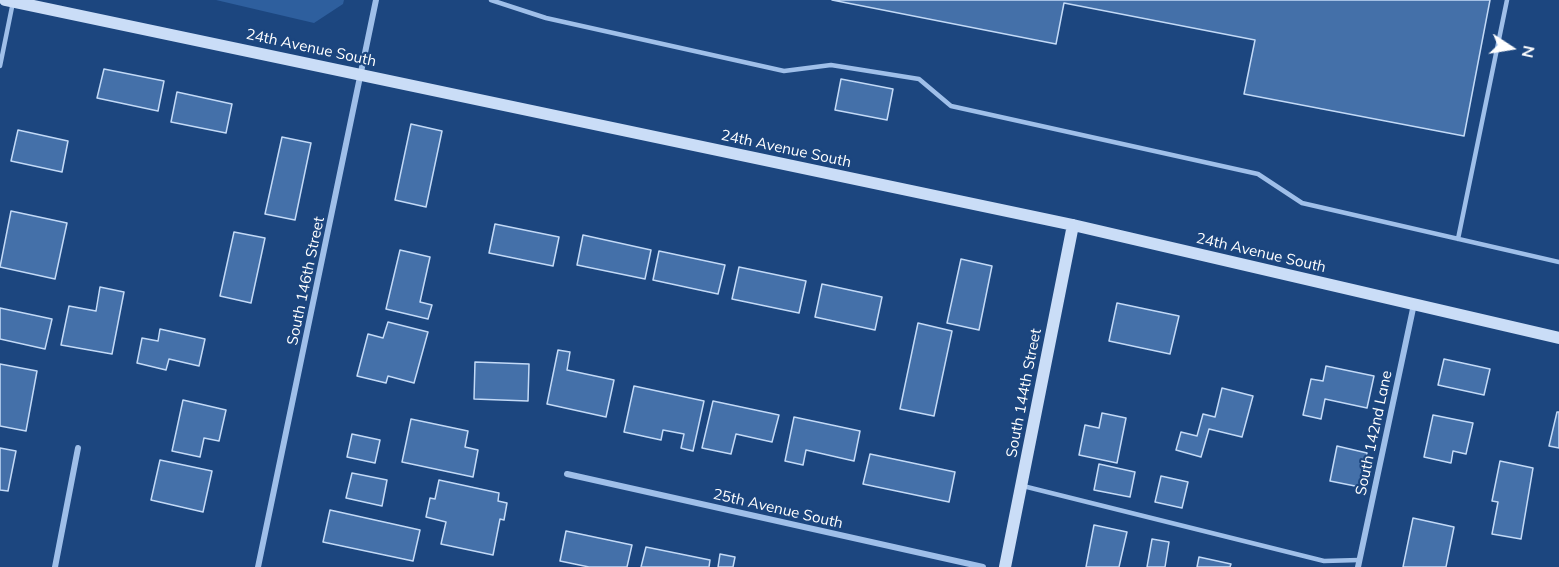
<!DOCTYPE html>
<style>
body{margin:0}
#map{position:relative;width:1559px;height:567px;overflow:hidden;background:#1c467f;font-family:Mulish,sans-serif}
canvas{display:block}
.north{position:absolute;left:1481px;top:18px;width:60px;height:60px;-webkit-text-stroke:4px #1c467f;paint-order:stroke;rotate:102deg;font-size:16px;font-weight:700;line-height:24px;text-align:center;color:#fff}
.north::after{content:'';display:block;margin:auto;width:21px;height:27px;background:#fff;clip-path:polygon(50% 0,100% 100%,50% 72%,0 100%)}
</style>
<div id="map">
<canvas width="1559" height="567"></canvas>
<div class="north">N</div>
</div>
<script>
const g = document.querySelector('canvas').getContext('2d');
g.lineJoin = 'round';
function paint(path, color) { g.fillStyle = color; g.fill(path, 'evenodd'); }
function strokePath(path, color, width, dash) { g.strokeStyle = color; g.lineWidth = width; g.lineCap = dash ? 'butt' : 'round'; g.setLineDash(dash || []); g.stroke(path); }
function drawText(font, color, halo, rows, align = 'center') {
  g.font = font + ' Mulish,sans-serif'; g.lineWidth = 4.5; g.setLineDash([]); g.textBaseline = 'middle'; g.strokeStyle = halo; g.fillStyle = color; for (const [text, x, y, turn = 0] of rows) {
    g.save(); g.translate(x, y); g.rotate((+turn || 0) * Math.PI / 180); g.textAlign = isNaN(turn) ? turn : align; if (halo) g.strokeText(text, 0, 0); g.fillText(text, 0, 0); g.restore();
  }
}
paint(new Path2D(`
 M 216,0 L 344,0 L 343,4 L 314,23 Z`), '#2e5f9e');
const building = new Path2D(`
 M 832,0 L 1490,0 L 1464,136 L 1244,94 L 1255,40 L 1064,3 L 1056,44 Z
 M 104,69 L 164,81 L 158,111 L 97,98 Z
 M 841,79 L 893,89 L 887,120 L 835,110 Z
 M 177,92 L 232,104 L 226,133 L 171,122 Z
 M 411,124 L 442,131 L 426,207 L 395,200 Z
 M 18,130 L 68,141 L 62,172 L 11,161 Z
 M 282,137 L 311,143 L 295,220 L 265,214 Z
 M 11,211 L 67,223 L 55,279 L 0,267 Z
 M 495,224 L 559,237 L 553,266 L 489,253 Z
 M 234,232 L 265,238 L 251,303 L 220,296 Z
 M 583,235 L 651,250 L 645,279 L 577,265 Z
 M 400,250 L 430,257 L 420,302 L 432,305 L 428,319 L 386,309 Z
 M 659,251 L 725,265 L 718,294 L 653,280 Z
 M 961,259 L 992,266 L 979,330 L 947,323 Z
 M 739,267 L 806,281 L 799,313 L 732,299 Z
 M 822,284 L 882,297 L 875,330 L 815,317 Z
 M 100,287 L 124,292 L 112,354 L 61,345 L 69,306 L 96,311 Z
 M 1117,303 L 1179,316 L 1170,354 L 1109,341 Z
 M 0,308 L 52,319 L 45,349 L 0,339 Z
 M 388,322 L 428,332 L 414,383 L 388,376 L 386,383 L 357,376 L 368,334 L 383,338 Z
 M 918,323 L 952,331 L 934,416 L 900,409 Z
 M 160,329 L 205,339 L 199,366 L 169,359 L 166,370 L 137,363 L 142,338 L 158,341 Z
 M 558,350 L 570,352 L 567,370 L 614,380 L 606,417 L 547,404 Z
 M 1444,359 L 1490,369 L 1484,395 L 1438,385 Z
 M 475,362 L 529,364 L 528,401 L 474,399 Z
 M 0,364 L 37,371 L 26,431 L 0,426 Z
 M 1326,366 L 1374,376 L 1367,408 L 1325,399 L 1321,419 L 1303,415 L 1311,379 L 1323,381 Z
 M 634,386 L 704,401 L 693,451 L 681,448 L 684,434 L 663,430 L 661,440 L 624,432 Z
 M 1222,388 L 1253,396 L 1242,437 L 1209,429 L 1201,457 L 1176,450 L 1181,432 L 1197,436 L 1203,414 L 1215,417 Z
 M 183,400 L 226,410 L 219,441 L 204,438 L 200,457 L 172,451 Z
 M 713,401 L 779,415 L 772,442 L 736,434 L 731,454 L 702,448 Z
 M 1557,412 L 1559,412 L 1559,448 L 1549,446 Z
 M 1102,413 L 1126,418 L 1117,463 L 1079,455 L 1085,425 L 1099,428 Z
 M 1433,415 L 1473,423 L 1466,454 L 1453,451 L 1451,463 L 1424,457 Z
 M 794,417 L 860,431 L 854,461 L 806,450 L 803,465 L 785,461 Z
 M 411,419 L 468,431 L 465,447 L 478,450 L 473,477 L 402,462 Z
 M 352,434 L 380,440 L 375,463 L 347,457 Z
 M 1337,446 L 1367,453 L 1360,487 L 1330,481 Z
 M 0,448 L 16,451 L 8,491 L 0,490 Z
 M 870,454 L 955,472 L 949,502 L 863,484 Z
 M 160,460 L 212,471 L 203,512 L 151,500 Z
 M 1500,461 L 1533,468 L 1521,539 L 1492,534 L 1498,502 L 1492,501 Z
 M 1099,464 L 1135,472 L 1130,497 L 1094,490 Z
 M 352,473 L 387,480 L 382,506 L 346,498 Z
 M 1161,476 L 1188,482 L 1182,508 L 1155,502 Z
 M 439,480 L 499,493 L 498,501 L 507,503 L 504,520 L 500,519 L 493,555 L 441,544 L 446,522 L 426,517 L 430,498 L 435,499 Z
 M 330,510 L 420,530 L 413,561 L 323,542 Z
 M 1413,518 L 1454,527 L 1446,567 L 1403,567 Z
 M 1094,525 L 1127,532 L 1119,567 L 1086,567 Z
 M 566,531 L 632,545 L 627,567 L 589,567 L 560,561 Z
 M 1152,539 L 1169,542 L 1165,567 L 1147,567 Z
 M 646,547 L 710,560 L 709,567 L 641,567 Z
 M 720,554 L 735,557 L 733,567 L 718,567 Z
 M 1199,557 L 1231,564 L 1230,567 L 1197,567 Z`);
paint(building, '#4470a9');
strokePath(building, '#c3daf7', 1.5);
strokePath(new Path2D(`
 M 491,0 L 546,18 L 784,71 L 831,65 L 919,79 L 951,106 L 1258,174 L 1302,203 L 1559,262
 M 0,66 L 13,2
 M 1458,239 L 1507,0
 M 1023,486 L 1324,561 L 1359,560`), '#9fbfe9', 4.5);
strokePath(new Path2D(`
 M 567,474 L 983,567
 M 55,567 L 78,448
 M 258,567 L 376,0
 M 1358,567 L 1414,304`), '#9fbfe9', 6);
strokePath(new Path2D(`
 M 5,0 L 1073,225 L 1559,338
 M 1005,567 L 1073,225`), '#caddf7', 12);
drawText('15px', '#fff', '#1c467f', [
 ["24th Avenue South",311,48,12],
 ["24th Avenue South",786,149,12],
 ["24th Avenue South",1261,253,13],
 ["South 146th Street",306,281,-78],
 ["South 144th Street",1024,393,-79],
 ["South 142nd Lane",1374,433,-78],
 ["25th Avenue South",778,509,13]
]);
</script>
